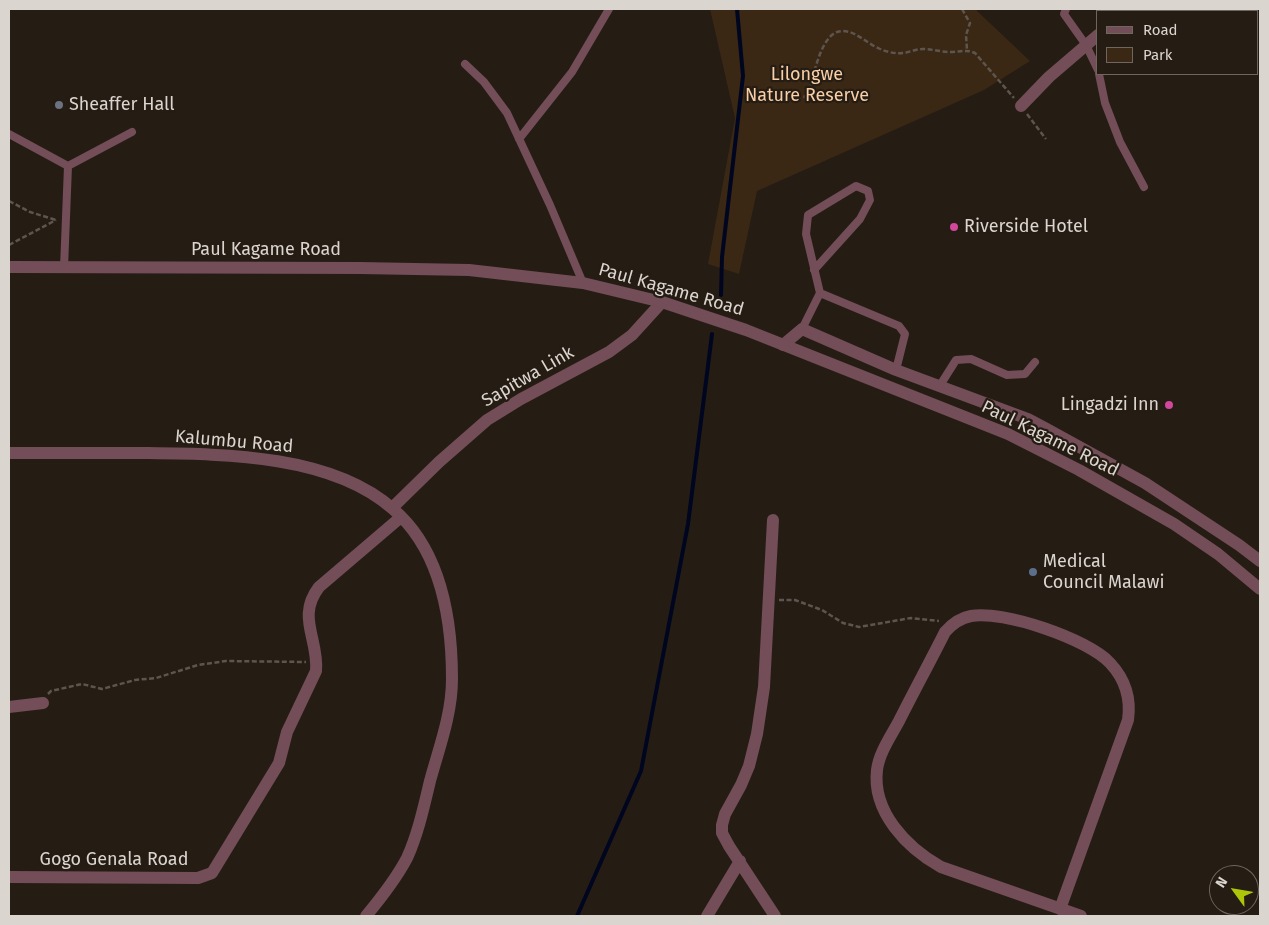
<!DOCTYPE html>
<style>
body{margin:0}
#map{position:relative;width:1269px;height:925px;overflow:hidden;background:#251c14;font-family:"Fira Sans",sans-serif}
canvas{display:block}
.frame{position:absolute;inset:0;border:10px solid #dbd5cf;pointer-events:none}
.legend{position:absolute;left:1096px;top:10px;width:162px;height:65px;box-sizing:border-box;background:#251c14;border:1px solid #6e665f;margin:0;padding:6px 9px;list-style:none;font-size:15px;color:#dbd5cf}
.legend li{display:flex;align-items:center;gap:10px;height:25px}
.legend b{width:25px;border:1px solid #6e665f}
.north{position:absolute;left:1209px;top:865px;width:50px;height:50px;box-sizing:border-box;background:#251c14;border:1px solid #6e665f;border-radius:50%;rotate:302deg;font-size:14px;font-weight:700;line-height:20px;text-align:center;color:#dbd5cf}
.north::after{content:'';display:block;margin:auto;width:18px;height:22px;background:#aec60a;clip-path:polygon(50% 0,100% 100%,50% 72%,0 100%)}
</style>
<div id="map">
<canvas width="1269" height="925"></canvas>
<div class="frame"></div>
<ul class="legend">
<li><b style="height:6px;background:#734d57"></b>Road</li>
<li><b style="height:14px;background:#3a2814"></b>Park</li>
</ul>
<div class="north">N</div>
</div>
<script>
const g = document.querySelector('canvas').getContext('2d');
g.lineJoin = 'round';
function paint(path, color) { g.fillStyle = color; g.fill(path, 'evenodd'); }
function strokePath(path, color, width, dash) { g.strokeStyle = color; g.lineWidth = width; g.lineCap = dash ? 'butt' : 'round'; g.setLineDash(dash || []); g.stroke(path); }
function drawText(font, color, halo, rows, align = 'center') {
  g.font = font + ' "Fira Sans",sans-serif'; g.lineWidth = 4.5; g.setLineDash([]); g.textBaseline = 'middle'; g.strokeStyle = halo; g.fillStyle = color; for (const [text, x, y, turn = 0] of rows) {
    g.save(); g.translate(x, y); g.rotate((+turn || 0) * Math.PI / 180); g.textAlign = isNaN(turn) ? turn : align; if (halo) g.strokeText(text, 0, 0); g.fillText(text, 0, 0); g.restore();
  }
}
paint(new Path2D(`
 M 710,9 L 975,9 L 1030,61 L 984,90 L 757,191 L 739,274 L 708,264 L 735,118 Z`), '#3a2814');
strokePath(new Path2D(`
 M 721,295 L 722,257 L 743,76 L 737,9
 M 577,916 L 641,771 L 688,524 L 712,334`), '#000620', 4);
strokePath(new Path2D(`
 M 962,9 L 970,23 L 966,35 L 967,50
 M 766,101 L 804,97 L 809,93 C 813,78 820,38 837,32 C 852,27 866,43 878,48 C 886,52 895,54 904,53 C 910,52 916,49 923,49 C 932,49 941,52 950,52 C 960,52 966,49 975,53 L 1014,98
 M 1027,114 L 1046,139
 M 9,201 L 30,212 L 56,220
 M 9,245 L 56,220
 M 779,600 L 795,600 L 822,610 L 843,623 L 859,627 L 911,618 L 939,621
 M 48,694 L 51,691 L 82,684 L 102,689 L 135,680 L 156,678 L 198,665 L 226,661 L 306,662`), '#5e554e', 2.5, [5, 2.5]);
strokePath(new Path2D(`
 M 1066,9 L 1064,14 L 1086,45 L 1098,70
 M 465,64 L 484,82 L 507,113 L 550,205 L 583,283
 M 1099,74 L 1105,103 L 1120,142 L 1144,187
 M 9,134 L 68,166 L 132,132
 M 519,139 L 572,72 L 609,9
 M 64,268 L 68,166
 M 820,293 L 899,326 L 905,334 L 896,370
 M 802,329 L 820,293 L 806,234 L 808,215 L 856,186 L 868,191 L 870,200 L 860,219 L 814,270
 M 939,387 L 956,360 L 971,359 L 1007,375 L 1025,374 L 1035,362`), '#734d57', 8);
strokePath(new Path2D(`
 M 1127,11 L 1131,9
 M 1021,106 L 1049,77 L 1098,35
 M 783,345 L 802,329 L 896,370 L 1028,419 L 1045,428 L 1145,483 L 1239,545 L 1260,561
 M 9,453 C 52,453 96,453 139,453 C 219,454 330,453 393,509 C 441,550 452,619 452,679 C 452,714 439,748 430,781 C 424,806 418,834 407,858 C 396,879 381,898 366,916
 M 392,508 L 439,462 L 487,420 L 521,399 L 609,352 L 632,335 L 662,302
 M 773,520 L 764,687 L 757,734 L 749,766 L 741,785 L 725,814 L 722,825 L 722,833 L 729,846 L 775,916
 M 9,707 L 43,703
 M 9,877 L 198,878 L 212,873 L 279,763 L 287,732 L 316,671 C 319,639 296,617 319,587 L 401,517
 M 1060,909 L 1128,720 C 1131,699 1125,679 1110,663 C 1088,639 1003,610 971,616 C 960,618 952,624 945,632 C 930,662 914,691 899,721 C 891,736 879,753 877,770 C 872,812 907,848 941,867 L 1081,916
 M 707,916 L 740,861`), '#734d57', 12);
strokePath(new Path2D(`
 M 9,267 L 360,268 L 469,270 L 583,283 L 662,302 L 746,330 L 1008,434 L 1079,470 L 1174,524 L 1218,554 L 1260,589`), '#734d57', 12);
for (const [x, y, r, color] of [
 [59,105,5,"#6b7280"],
 [954,227,5,"#d1479c"],
 [1169,405,5,"#d1479c"],
 [1033,572,5,"#5c6f8a"]
]) { const dot = new Path2D(); dot.arc(x, y, r, 0, 2 * Math.PI); g.fillStyle = color; g.fill(dot); strokePath(dot, '#251c14', 2); }
drawText('18px', '#f8cfa6', '#251c14', [
 ["Lilongwe",807,75],
 ["Nature Reserve",807,96]
]);
drawText('18px', '#dbd5cf', '#251c14', [
 ["Sheaffer Hall",69,105],
 ["Riverside Hotel",964,227],
 ["Lingadzi Inn",1159,405,"right"],
 ["Medical",1043,562],
 ["Council Malawi",1043,583]
], 'left');
drawText('18px', '#dbd5cf', '#251c14', [
 ["Paul Kagame Road",266,250],
 ["Paul Kagame Road",671,290,16],
 ["Sapitwa Link",528,377,-30],
 ["Paul Kagame Road",1050,439,26],
 ["Kalumbu Road",234,442,5],
 ["Gogo Genala Road",114,860]
]);
</script>
